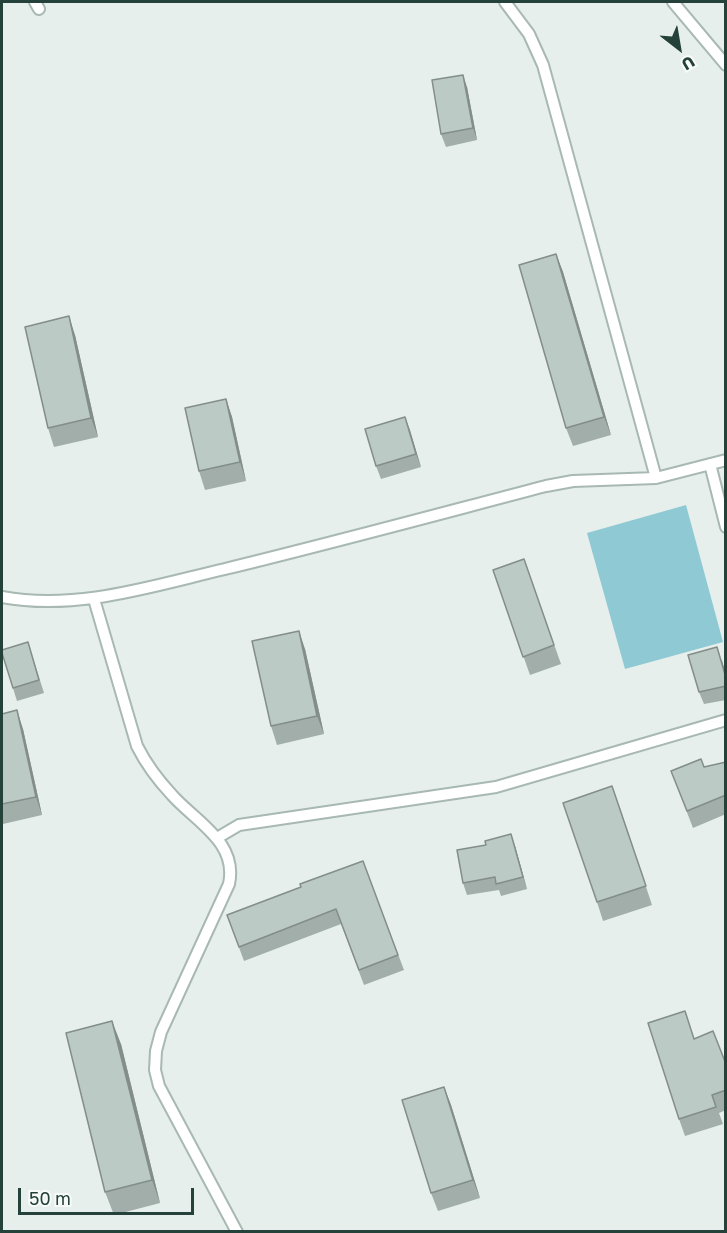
<!DOCTYPE html>
<style>
body{margin:0}
#map{position:relative;width:727px;height:1233px;overflow:hidden;background:#e6efeb;font-family:"Golos Text",sans-serif}
canvas{display:block}
.frame{position:absolute;inset:0;border:3px solid #24423a;pointer-events:none}
.north{position:absolute;left:649px;top:18px;width:60px;height:60px;-webkit-text-stroke:4px #f7fbf9;paint-order:stroke;rotate:149deg;font-size:16px;font-weight:700;line-height:24px;text-align:center;color:#24423a}
.north::after{content:'';display:block;margin:auto;width:21px;height:27px;background:#24423a;clip-path:polygon(50% 0,100% 100%,50% 72%,0 100%)}
.scale{position:absolute;left:18px;top:1188px;width:176px;height:27px;box-sizing:border-box;border:3px solid #24423a;border-top:0;padding-left:8px;font-size:18px;line-height:21px;white-space:nowrap;color:#24423a;-webkit-text-stroke:4px #f7fbf9;paint-order:stroke}
</style>
<div id="map">
<canvas width="727" height="1233"></canvas>
<div class="frame"></div>
<div class="north">U</div>
<div class="scale">50 m</div>
</div>
<script>
const g = document.querySelector('canvas').getContext('2d');
g.lineJoin = 'round';
function paint(path, color) { g.fillStyle = color; g.fill(path, 'evenodd'); }
function strokePath(path, color, width, dash) { g.strokeStyle = color; g.lineWidth = width; g.lineCap = dash ? 'butt' : 'round'; g.setLineDash(dash || []); g.stroke(path); }
paint(new Path2D(`
 M 686,505 L 723,642 L 625,669 L 587,533 Z`), '#8ec9d4');
const service = new Path2D(`
 M 35,2 L 39,9
 M 505,2 L 529,34 L 543,65 L 656,478
 M 673,2 L 726,65
 M 710,464 L 726,527
 M 2,597 C 77,611 152,586 225,569 C 332,543 439,514 546,486 L 573,481 L 656,478 L 726,460
 M 94,599 L 137,746 C 146,764 158,780 172,795 C 196,822 238,842 229,884 L 161,1032 L 156,1051 L 155,1070 L 159,1086 L 237,1232
 M 217,838 L 239,825 L 496,787 L 726,720`);
strokePath(service, '#a8b8b2', 14);
strokePath(service, '#fff', 10);
paint(new Path2D(`
 M 467,87 L 477,140 L 446,147 L 441,134 Z
 M 556,254 L 563,272 L 611,435 L 573,446 L 566,428 Z
 M 75,335 L 98,437 L 54,447 L 48,428 Z
 M 226,399 L 232,417 L 246,481 L 205,490 L 199,471 Z
 M 405,417 L 421,467 L 381,479 L 376,466 Z
 M 524,559 L 561,664 L 530,675 L 493,570 Z
 M 305,649 L 324,734 L 277,745 L 271,726 Z
 M 32,655 L 44,693 L 17,701 L 13,688 Z
 M 722,660 L 726,674 L 726,700 L 704,704 L 699,692 Z
 M 2,714 L 23,729 L 42,815 L 3,824 L 2,820 Z
 M 726,762 L 726,814 L 693,828 L 671,771 L 704,767 Z
 M 619,805 L 652,905 L 603,921 L 597,902 Z
 M 515,846 L 527,889 L 501,896 L 499,890 L 467,895 L 463,883 Z
 M 363,861 L 404,970 L 364,985 L 341,924 L 244,961 L 227,915 L 301,887 Z
 M 694,1038 L 726,1064 L 726,1110 L 719,1113 L 723,1124 L 685,1136 L 679,1119 Z
 M 121,1044 L 160,1203 L 114,1215 L 105,1192 Z
 M 444,1087 L 451,1105 L 480,1198 L 438,1211 L 431,1193 Z`), '#a1aea9');
paint(new Path2D(`
 M 463,75 L 467,87 L 477,140 L 473,128 Z
 M 556,254 L 563,272 L 611,435 L 604,417 Z
 M 69,316 L 75,335 L 98,437 L 91,418 Z
 M 226,399 L 232,417 L 246,481 L 240,462 Z
 M 405,417 L 410,430 L 421,467 L 416,454 Z
 M 299,631 L 305,649 L 324,734 L 317,716 Z
 M 717,647 L 726,674 L 726,678 Z
 M 17,710 L 23,729 L 42,815 L 36,797 Z
 M 511,834 L 515,846 L 527,889 L 523,877 Z
 M 112,1021 L 121,1044 L 160,1203 L 152,1180 Z
 M 444,1087 L 451,1105 L 480,1198 L 473,1180 Z`), '#838d89');
const building = new Path2D(`
 M 463,75 L 473,128 L 441,134 L 432,80 Z
 M 556,254 L 604,417 L 566,428 L 519,265 Z
 M 69,316 L 91,418 L 48,428 L 25,327 Z
 M 226,399 L 240,462 L 199,471 L 185,408 Z
 M 405,417 L 416,454 L 376,466 L 365,429 Z
 M 524,559 L 554,645 L 523,657 L 493,570 Z
 M 299,631 L 317,716 L 271,726 L 252,641 Z
 M 28,642 L 39,680 L 13,688 L 2,653 L 2,650 Z
 M 717,647 L 726,678 L 726,686 L 699,692 L 688,655 Z
 M 17,710 L 36,797 L 2,804 L 2,714 Z
 M 701,759 L 704,767 L 726,762 L 726,795 L 687,811 L 671,771 Z
 M 612,786 L 646,886 L 597,902 L 563,803 Z
 M 511,834 L 523,877 L 496,884 L 495,877 L 463,883 L 457,850 L 486,845 L 485,841 Z
 M 363,861 L 398,955 L 359,970 L 336,909 L 239,947 L 227,915 L 301,887 L 300,884 Z
 M 685,1011 L 694,1039 L 713,1031 L 726,1064 L 726,1090 L 712,1095 L 716,1107 L 679,1119 L 648,1023 Z
 M 112,1021 L 152,1180 L 105,1192 L 66,1033 Z
 M 444,1087 L 473,1180 L 431,1193 L 402,1100 Z`);
paint(building, '#bbcac4');
strokePath(building, '#838d89', 1.5);
</script>
